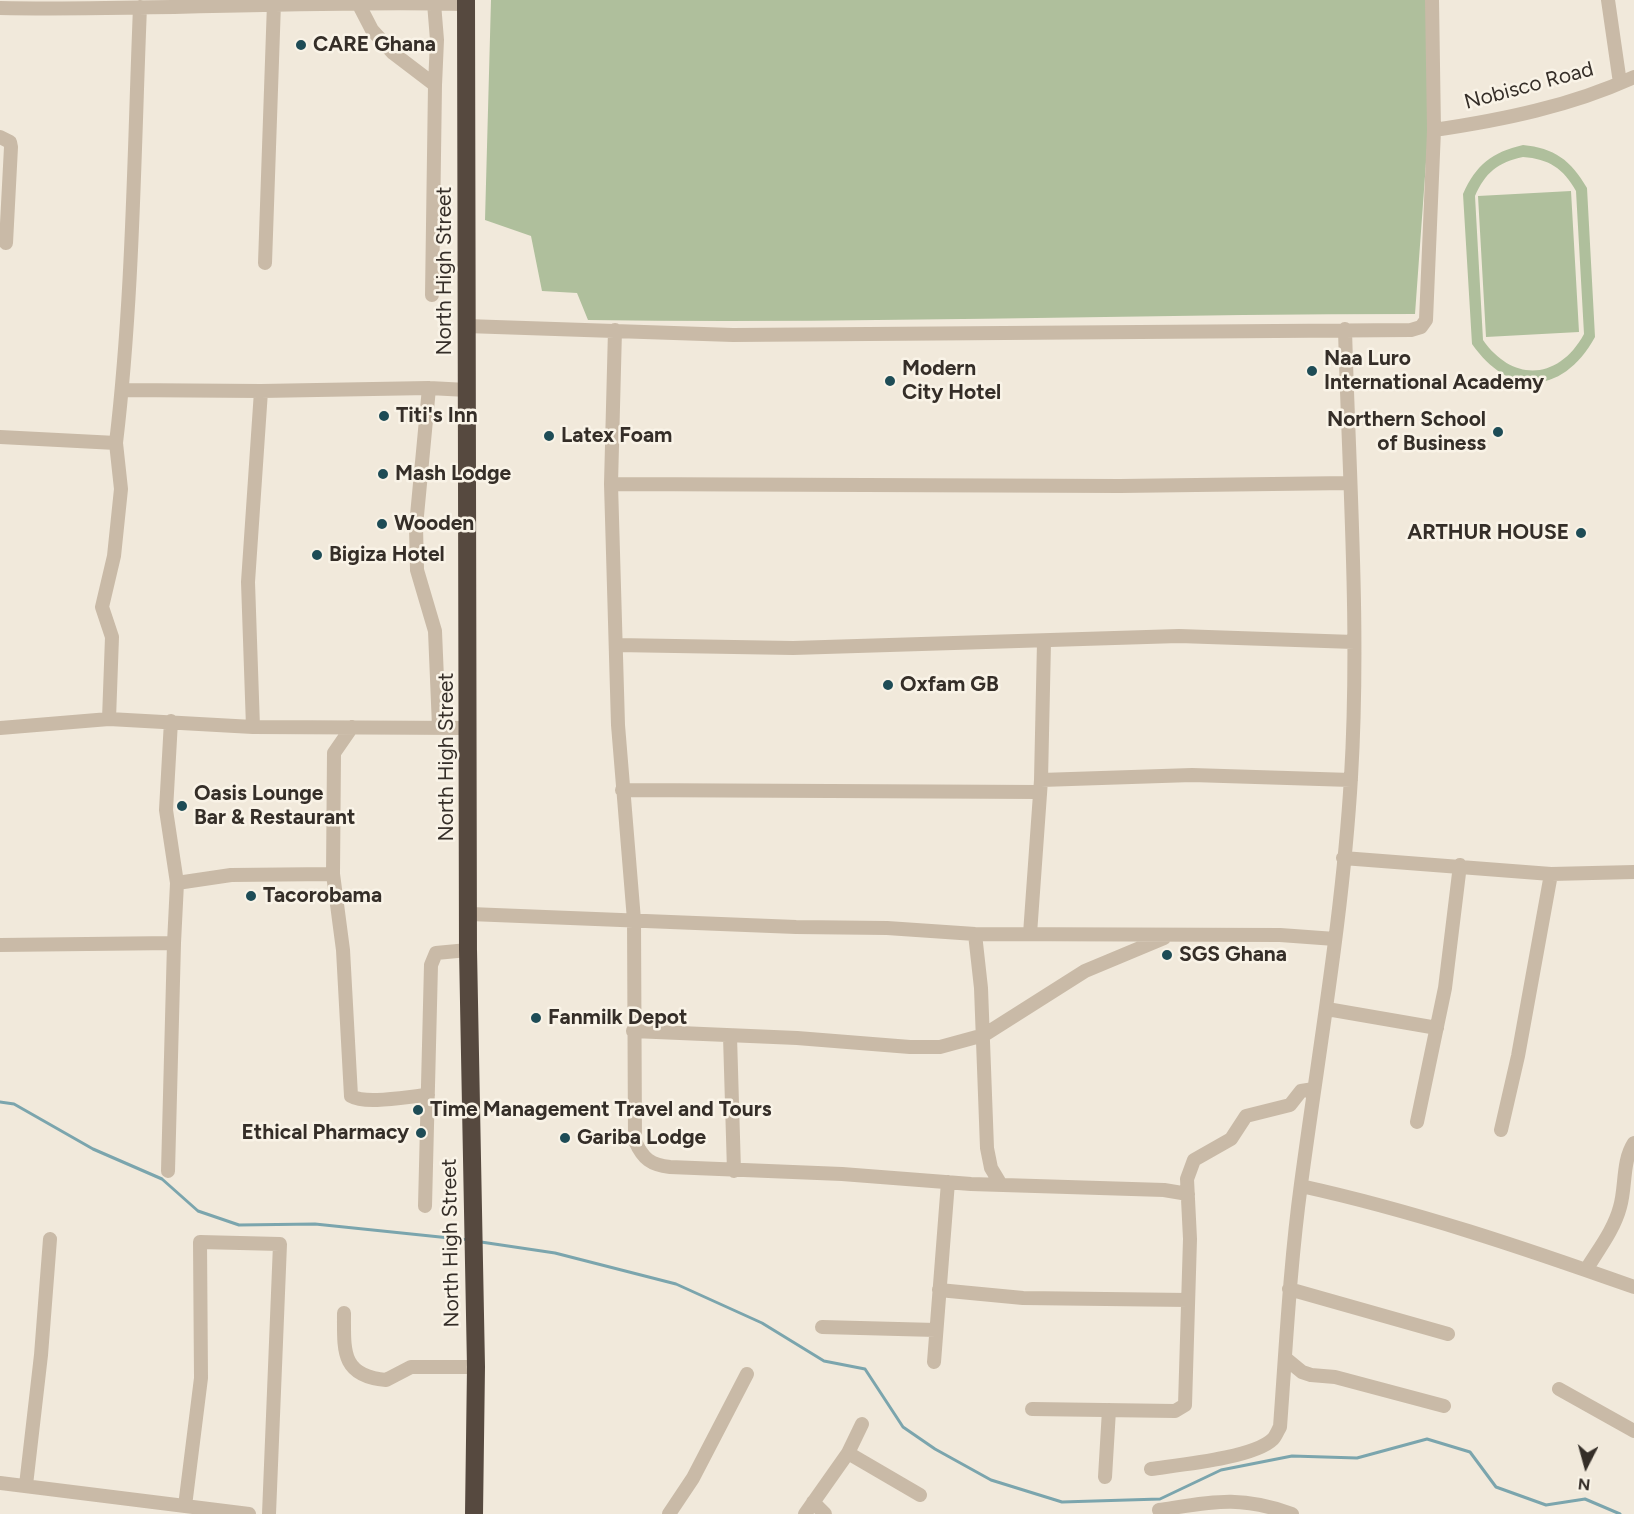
<!DOCTYPE html>
<style>
body{margin:0}
#map{position:relative;width:1634px;height:1514px;overflow:hidden;background:#f1e9db;font-family:Figtree,sans-serif}
canvas{display:block}
.north{position:absolute;left:1556px;top:1436px;width:60px;height:60px;-webkit-text-stroke:4px #f9f3e7;paint-order:stroke;rotate:186deg;font-size:16px;font-weight:700;line-height:24px;text-align:center;color:#352e28}
.north::after{content:'';display:block;margin:auto;width:21px;height:27px;background:#352e28;clip-path:polygon(50% 0,100% 100%,50% 72%,0 100%)}
</style>
<div id="map">
<canvas width="1634" height="1514"></canvas>
<div class="north">N</div>
</div>
<script>
const g = document.querySelector('canvas').getContext('2d');
g.lineJoin = 'round';
function paint(path, color) { g.fillStyle = color; g.fill(path, 'evenodd'); }
function strokePath(path, color, width, dash) { g.strokeStyle = color; g.lineWidth = width; g.lineCap = dash ? 'butt' : 'round'; g.setLineDash(dash || []); g.stroke(path); }
function drawText(font, color, halo, rows, align = 'center') {
  g.font = font + ' Figtree,sans-serif'; g.lineWidth = 5; g.setLineDash([]); g.textBaseline = 'middle'; g.strokeStyle = halo; g.fillStyle = color; for (const [text, x, y, turn = 0] of rows) {
    g.save(); g.translate(x, y); g.rotate((+turn || 0) * Math.PI / 180); g.textAlign = isNaN(turn) ? turn : align; if (halo) g.strokeText(text, 0, 0); g.fillText(text, 0, 0); g.restore();
  }
}
paint(new Path2D(`
 M 491,0 L 1433,0 L 1429,121 L 1415,314 C 1139,314 864,324 588,320 L 577,293 L 542,291 L 531,236 L 485,220 Z
 M 1523,145 C 1554,148 1571,160 1587,188 L 1595,337 C 1563,395 1510,398 1472,344 L 1463,194 C 1476,165 1492,152 1523,145 ZM 1523,157 C 1549,159 1563,168 1576,191 L 1584,334 C 1559,380 1513,383 1483,340 L 1475,196 C 1485,173 1498,162 1523,157 Z
 M 1571,191 L 1579,332 L 1486,337 L 1478,196 Z`), '#afbf9c');
strokePath(new Path2D(`
 M 0,1102 L 14,1104 L 93,1149 L 162,1179 L 198,1211 L 239,1225 L 315,1224 L 469,1240
 M 481,1242 L 555,1253 L 676,1284 L 762,1323 L 824,1361 L 865,1369 L 903,1427 L 935,1449 L 991,1480 L 1062,1502 L 1160,1499 L 1221,1470 L 1292,1456 L 1357,1458 L 1427,1439 L 1470,1452 L 1496,1487 L 1546,1505 L 1585,1499 L 1620,1514`), '#7ba5ad', 3);
strokePath(new Path2D(`
 M 1608,0 L 1620,83
 M 357,1 L 372,30 L 393,53 L 435,85 L 432,295
 M 434,3 L 437,40 L 435,85
 M 0,8 C 156,11 311,0 466,4
 M 1434,130 C 1502,120 1571,106 1634,77
 M 0,137 L 10,142 L 11,147 L 6,243
 M 265,263 L 274,3
 M 466,326 L 733,335 L 1411,330 L 1421,327 L 1426,320 L 1434,130 L 1432,0
 M 615,330 L 611,484 L 618,725 L 634,920 L 635,1141 C 643,1159 651,1165 670,1167 L 842,1174 L 971,1184 L 1164,1190 L 1188,1194
 M 429,388 L 416,526 L 417,570 L 435,631 L 439,727
 M 122,390 L 261,391 L 429,388 L 467,390
 M 0,437 L 116,443 C 133,299 134,153 140,7
 M 611,484 L 1120,486 L 1349,483
 M 616,645 L 793,648 L 1179,636 L 1354,642
 M 109,719 L 112,637 L 102,607 L 114,556 L 121,489 L 116,443
 M 171,721 L 166,810 L 177,883
 M 253,727 L 248,582 L 261,391
 M 0,728 L 109,719 L 253,727 L 469,728
 M 1041,780 L 1192,775 L 1351,780
 M 622,790 L 1038,792
 M 1343,858 L 1551,874 L 1634,872
 M 333,874 L 343,950 L 351,1096 C 366,1105 410,1096 428,1095
 M 470,914 L 796,927 L 887,928 L 975,934 L 1280,935 L 1335,939
 M 975,934 L 981,988 L 987,1148 L 991,1168 L 1000,1183
 M 1030,934 L 1041,780 L 1044,642
 M 0,945 L 174,943 L 177,883 L 231,875 L 333,874 L 334,753 L 352,727
 M 1327,1009 L 1437,1028
 M 633,1031 L 797,1038 L 910,1047 L 940,1047 L 984,1035 L 1085,971 L 1164,938
 M 730,1036 L 734,1171
 M 1417,1122 L 1445,988 L 1460,865
 M 1501,1130 L 1518,1056 L 1551,874
 M 168,1171 L 174,943
 M 1301,1186 C 1415,1211 1524,1248 1634,1287
 M 425,1206 L 431,965 L 436,953 L 468,950
 M 1586,1270 C 1598,1250 1614,1230 1620,1207 C 1626,1187 1622,1161 1634,1143
 M 1289,1289 L 1448,1334
 M 939,1290 L 1023,1298 L 1188,1300
 M 344,1313 C 344,1351 341,1376 386,1380 L 411,1367 L 476,1367
 M 822,1327 L 936,1330
 M 1285,1358 L 1302,1372 L 1311,1375 L 1335,1377 L 1444,1406
 M 934,1362 L 948,1182
 M 1559,1389 L 1634,1431
 M 1032,1409 L 1175,1411 L 1185,1405 L 1190,1239 L 1187,1179 L 1194,1160 L 1231,1139 L 1246,1116 L 1290,1105 L 1301,1091 L 1314,1089
 M 848,1453 L 920,1495
 M 1151,1469 C 1178,1465 1254,1458 1273,1439 C 1276,1436 1278,1430 1280,1427 C 1286,1346 1290,1265 1301,1184 C 1319,1049 1343,914 1351,777 C 1360,628 1349,479 1345,329
 M 1105,1477 L 1109,1410
 M 0,1483 L 249,1514
 M 26,1485 L 41,1355 L 50,1239
 M 813,1502 L 825,1514
 M 185,1506 L 201,1378 L 200,1242 L 280,1244 L 269,1514
 M 1159,1510 C 1212,1502 1239,1495 1292,1514
 M 669,1514 L 693,1478 L 747,1374
 M 805,1514 L 848,1453 L 862,1424`), '#c9baa7', 14);
strokePath(new Path2D(`
 M 466,0 L 468,950 L 476,1367 L 474,1514`), '#56493f', 18);
for (const [x, y, r, color] of [
 [301,45,6,"#1e4c56"],
 [1312,371,6,"#1e4c56"],
 [890,381,6,"#1e4c56"],
 [384,416,6,"#1e4c56"],
 [1498,432,6,"#1e4c56"],
 [549,436,6,"#1e4c56"],
 [383,474,6,"#1e4c56"],
 [382,524,6,"#1e4c56"],
 [1581,533,6,"#1e4c56"],
 [317,555,6,"#1e4c56"],
 [888,685,6,"#1e4c56"],
 [182,806,6,"#1e4c56"],
 [251,896,6,"#1e4c56"],
 [1167,955,6,"#1e4c56"],
 [536,1018,6,"#1e4c56"],
 [418,1110,6,"#1e4c56"],
 [421,1133,6,"#1e4c56"],
 [565,1138,6,"#1e4c56"]
]) { const dot = new Path2D(); dot.arc(x, y, r, 0, 2 * Math.PI); g.fillStyle = color; g.fill(dot); strokePath(dot, '#f9f3e7', 2); }
drawText('bold 21px', '#352e28', '#f9f3e7', [
 ["CARE Ghana",313,45],
 ["Naa Luro",1324,359],
 ["International Academy",1324,383],
 ["Modern",902,369],
 ["City Hotel",902,393],
 ["Titi's Inn",396,416],
 ["Northern School",1486,420,"right"],
 ["of Business",1486,444,"right"],
 ["Latex Foam",561,436],
 ["Mash Lodge",395,474],
 ["Wooden",394,524],
 ["ARTHUR HOUSE",1569,533,"right"],
 ["Bigiza Hotel",329,555],
 ["Oxfam GB",900,685],
 ["Oasis Lounge",194,794],
 ["Bar & Restaurant",194,818],
 ["Tacorobama",263,896],
 ["SGS Ghana",1179,955],
 ["Fanmilk Depot",548,1018],
 ["Time Management Travel and Tours",430,1110],
 ["Ethical Pharmacy",409,1133,"right"],
 ["Gariba Lodge",577,1138]
], 'left');
drawText('21px', '#352e28', '#f9f3e7', [
 ["Nobisco Road",1529,86,-15],
 ["North High Street",445,271,-90],
 ["North High Street",447,757,-90],
 ["North High Street",451,1243,-91]
]);
</script>
